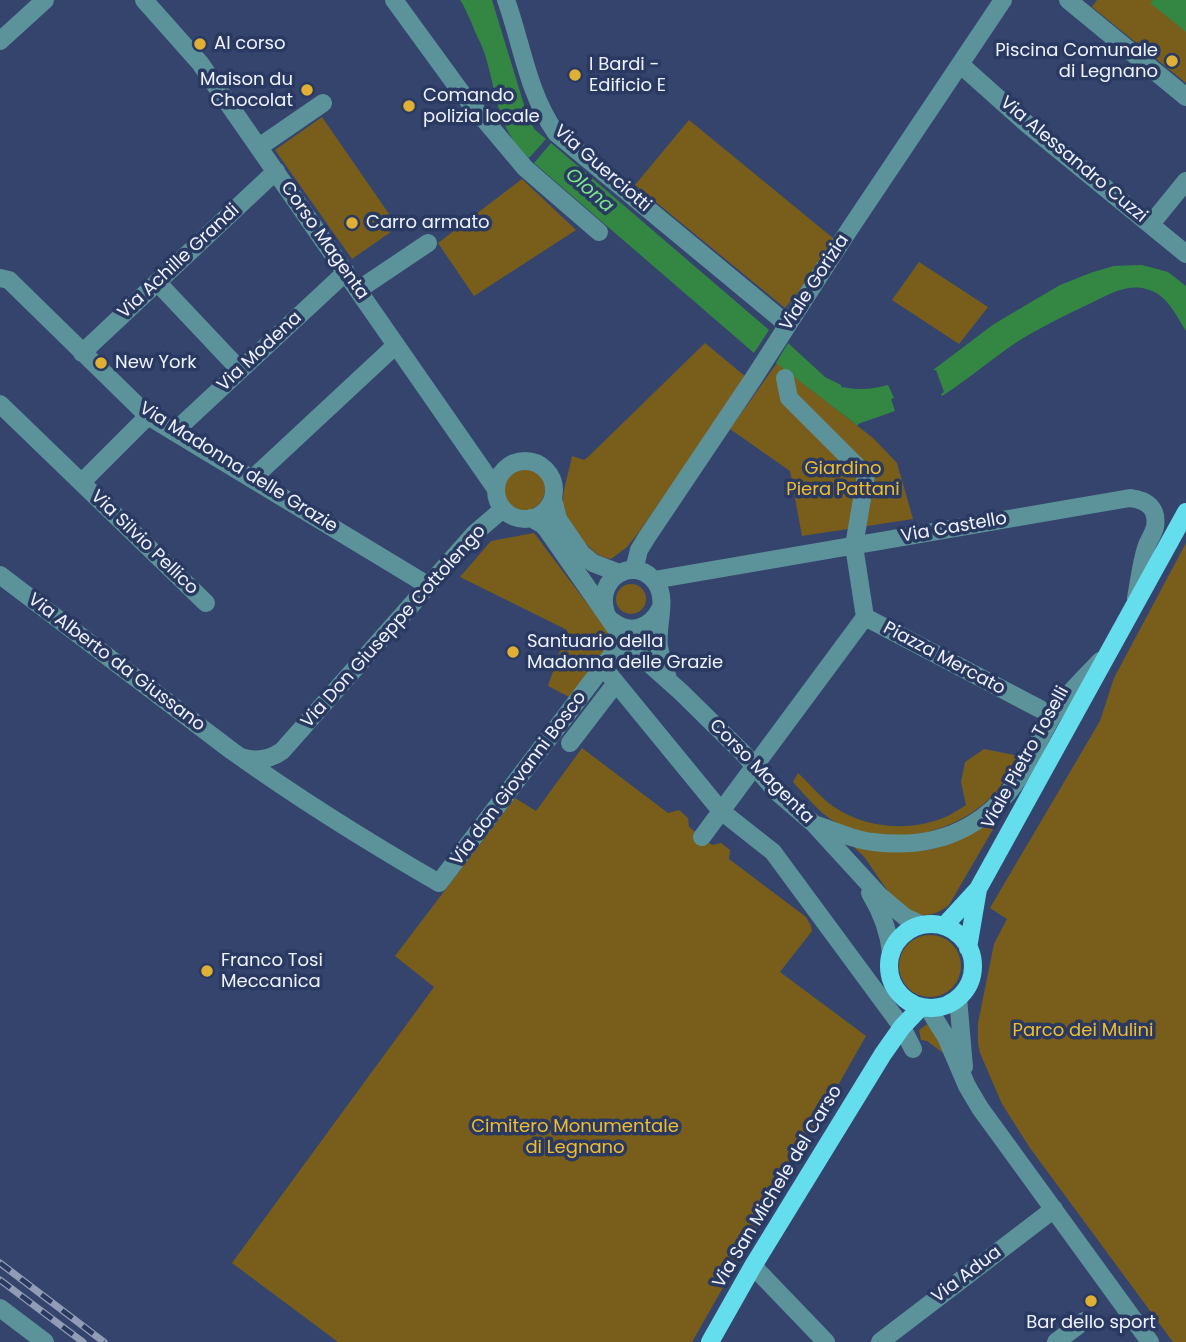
<!DOCTYPE html>
<style>
body{margin:0}
canvas{display:block;background:#34446d}
</style>
<canvas width="1186" height="1342"></canvas>
<script>
const g = document.querySelector('canvas').getContext('2d');
g.lineJoin = 'round';
function paint(path, color) { g.fillStyle = color; g.fill(path, 'evenodd'); }
function strokePath(path, color, width, dash) { g.strokeStyle = color; g.lineWidth = width; g.lineCap = dash ? 'butt' : 'round'; g.setLineDash(dash || []); g.stroke(path); }
function drawText(font, color, halo, rows, align = 'center') {
  g.font = font + ' Poppins,sans-serif'; g.lineWidth = 7; g.setLineDash([]); g.textBaseline = 'middle'; g.strokeStyle = halo; g.fillStyle = color; for (const [text, x, y, turn = 0] of rows) {
    g.save(); g.translate(x, y); g.rotate((+turn || 0) * Math.PI / 180); g.textAlign = isNaN(turn) ? turn : align; if (halo) g.strokeText(text, 0, 0); g.fillText(text, 0, 0); g.restore();
  }
}
paint(new Path2D(`
 M 1097,0 L 1186,0 L 1186,83 L 1092,7 Z
 M 322,117 L 398,227 L 352,259 L 275,150 Z
 M 689,120 L 839,243 L 785,308 L 635,185 Z
 M 522,179 L 576,230 L 474,296 L 438,243 Z
 M 919,262 L 988,307 L 959,344 L 892,300 Z
 M 705,343 L 746,377 L 639,532 L 627,547 L 611,559 C 597,556 594,552 584,542 C 552,510 564,495 572,456 L 584,460 L 588,457 Z
 M 777,363 L 873,438 L 897,463 L 913,519 L 802,536 L 790,471 L 730,429 Z
 M501 489a22 22 0 1 1 44 0a22 22 0 1 1-44 0Z
 M 534,533 L 613,638 L 571,698 L 548,686 L 567,630 L 460,577 L 491,541 Z
 M 1186,543 L 1186,1342 L 1173,1342 L 1030,1148 L 1002,1104 L 980,1053 L 978,1043 L 978,1023 L 994,944 L 1007,919 L 990,908 L 1100,721 L 1114,678 Z
 M616 599a15 15 0 1 1 30 0a15 15 0 1 1-30 0Z
 M 582,748 L 668,813 L 679,810 L 688,818 L 689,827 L 712,845 L 721,843 L 730,850 L 729,859 L 806,917 L 811,926 L 812,931 L 780,972 L 866,1036 L 692,1342 L 338,1342 L 232,1263 L 434,987 L 395,956 L 515,798 L 536,811 Z
 M 984,749 L 1019,756 C 1010,772 1002,787 988,800 C 948,837 880,849 832,820 C 820,813 803,793 793,782 L 798,773 C 810,784 821,798 834,807 C 866,828 907,832 943,818 C 951,815 958,810 966,805 L 961,782 L 965,762 Z
 M 1006,807 L 949,905 C 909,937 885,885 865,858 C 860,852 854,847 848,842 C 883,850 922,859 955,840 C 973,830 989,818 1006,807 Z
 M899 966a31 31 0 1 1 62 0a31 31 0 1 1-62 0Z
 M 929,1023 L 946,1055 L 927,1041 L 921,1040 L 919,1030 Z`), '#785e1a');
paint(new Path2D(`
 M 460,0 L 492,0 L 528,118 L 535,130 L 546,139 L 529,158 C 494,126 498,91 483,49 C 480,41 475,33 472,24 C 468,16 465,7 460,0 Z
 M 1153,0 L 1186,0 L 1186,32 L 1150,3 Z
 M 551,143 L 769,330 L 754,353 L 534,163 Z
 M 1142,265 L 1168,272 L 1186,286 L 1186,331 C 1175,314 1167,294 1146,289 C 1126,283 1106,296 1089,304 C 1060,318 1030,332 1004,351 C 983,366 964,382 942,396 L 941,394 L 944,392 L 936,370 L 933,370 L 994,324 L 1060,285 L 1093,272 L 1114,266 Z
 M 788,343 L 825,377 L 841,385 L 841,387 C 857,390 871,390 888,385 L 894,398 L 891,399 L 895,411 L 858,424 L 858,426 L 776,363 Z`), '#348643');
strokePath(new Path2D(`
 M 144,0 L 200,63 L 496,489
 M 394,0 L 461,92 L 525,168 L 599,232
 M 506,0 C 522,44 528,94 556,133 L 788,325
 M 1068,0 L 1186,97
 M 0,41 L 45,0
 M 961,65 L 1027,124 L 1186,254
 M 259,147 L 323,103
 M 1151,224 L 1186,181
 M 0,278 L 9,280 L 148,416 L 429,586
 M 157,282 L 240,370
 M 358,290 L 428,243
 M 82,353 L 276,171
 M 785,378 L 789,398 L 866,475 L 854,546 L 865,617
 M 0,404 L 206,603
 M 174,432 L 346,272
 M496 490a29 29 0 1 1 58 0a29 29 0 1 1-58 0Z
 M 252,479 L 396,345
 M 82,482 L 148,416
 M 553,499 L 558,519 L 582,554 L 593,563 L 619,573
 M 531,518 L 543,525 L 548,531 L 626,643 L 681,692 L 743,753 L 778,793 L 814,824 L 879,895 L 905,917 L 922,925
 M 634,570 L 639,550 L 647,537 L 753,379 L 849,230 L 1003,0
 M 0,575 L 232,751 C 299,799 368,842 439,883 L 611,656 L 626,643
 M 654,580 L 1130,498 C 1147,500 1158,508 1155,527 C 1153,535 1148,541 1146,548 C 1141,564 1139,582 1136,598
 M 606,613 C 594,577 636,554 656,583 C 668,599 656,627 659,647 C 661,657 665,668 668,679
 M 865,617 L 1040,709
 M 612,621 C 629,635 650,629 660,609
 M 603,667 L 721,811 L 773,852 L 902,1027 L 913,1049
 M 570,743 L 616,683
 M 241,757 C 256,762 269,760 282,751 L 475,533 L 503,509
 M 817,825 C 835,831 854,840 873,842 C 936,850 987,828 1021,775 C 1035,753 1044,726 1060,705 C 1072,689 1087,675 1100,661
 M 702,837 L 865,617
 M 870,893 C 881,911 889,932 891,953
 M 958,998 L 964,1067
 M 928,1008 L 946,1037 L 967,1086 L 980,1108 L 1150,1342
 M 753,1266 L 826,1342
 M 0,1308 L 45,1342
 M 880,1342 L 1054,1209
 M 1056,1342 L 1084,1321`), '#5c929a', 18);
strokePath(new Path2D(`
 M889 966a42 42 0 1 1 84 0a42 42 0 1 1-84 0Z
 M 944,926 L 978,889 L 1186,512
 M 968,948 L 978,889
 M 710,1342 L 753,1266 L 883,1054 L 902,1027 L 921,1007`), '#64ddec', 18);
const rail = new Path2D(`
 M 0,1263 L 104,1342
 M 0,1280 L 83,1342`);
strokePath(rail, '#929cb6', 7);
strokePath(rail, '#2a3961', 4.5, [13]);
for (const [x, y, r, color] of [
 [200,44,7,"#dfb034"],
 [1172,61,7,"#dfb034"],
 [575,75,7,"#dfb034"],
 [307,90,7,"#dfb034"],
 [409,106,7,"#dfb034"],
 [352,223,7,"#dfb034"],
 [101,363,7,"#dfb034"],
 [513,652,7,"#dfb034"],
 [207,971,7,"#dfb034"],
 [1091,1301,7,"#dfb034"]
]) { const dot = new Path2D(); dot.arc(x, y, r, 0, 2 * Math.PI); g.fillStyle = color; g.fill(dot); strokePath(dot, '#2a3961', 2.5); }
drawText('18px', '#eef2fd', '#2a3961', [
 ["Al corso",214,44],
 ["Piscina Comunale",1158,51,"right"],
 ["di Legnano",1158,72,"right"],
 ["I Bardi -",589,65],
 ["Edificio E",589,86],
 ["Maison du",293,80,"right"],
 ["Chocolat",293,101,"right"],
 ["Comando",423,96],
 ["polizia locale",423,117],
 ["Carro armato",366,223],
 ["New York",115,363],
 ["Santuario della",527,642],
 ["Madonna delle Grazie",527,663],
 ["Franco Tosi",221,961],
 ["Meccanica",221,982],
 ["Bar dello sport",1091,1323,"center"]
], 'left');
drawText('18px', '#eef2fd', '#2a3961', [
 ["Via Alessandro Cuzzi",1073,160,40],
 ["Via Guerciotti",602,169,41],
 ["Corso Magenta",324,241,55],
 ["Via Achille Grandi",179,262,-43],
 ["Viale Gorizia",815,283,-57],
 ["Via Modena",260,352,-43],
 ["Via Madonna delle Grazie",238,468,32],
 ["Via Castello",954,528,-10],
 ["Via Silvio Pellico",144,543,44],
 ["Via Don Giuseppe Cottolengo",394,627,-48],
 ["Piazza Mercato",944,659,28],
 ["Via Alberto da Giussano",116,663,37],
 ["Viale Pietro Toselli",1026,758,-61],
 ["Corso Magenta",761,772,45],
 ["Via don Giovanni Bosco",519,779,-53],
 ["Via San Michele del Carso",778,1187,-59],
 ["Via Adua",967,1275,-37]
]);
drawText('18px', '#f1bd2a', '#2a3961', [
 ["Giardino",843,469],
 ["Piera Pattani",843,490],
 ["Parco dei Mulini",1083,1031],
 ["Cimitero Monumentale",575,1127],
 ["di Legnano",575,1148]
]);
drawText('italic 19px', '#7ce48a', '#2a3961', [
 ["Olona",589,191,41]
]);
</script>
